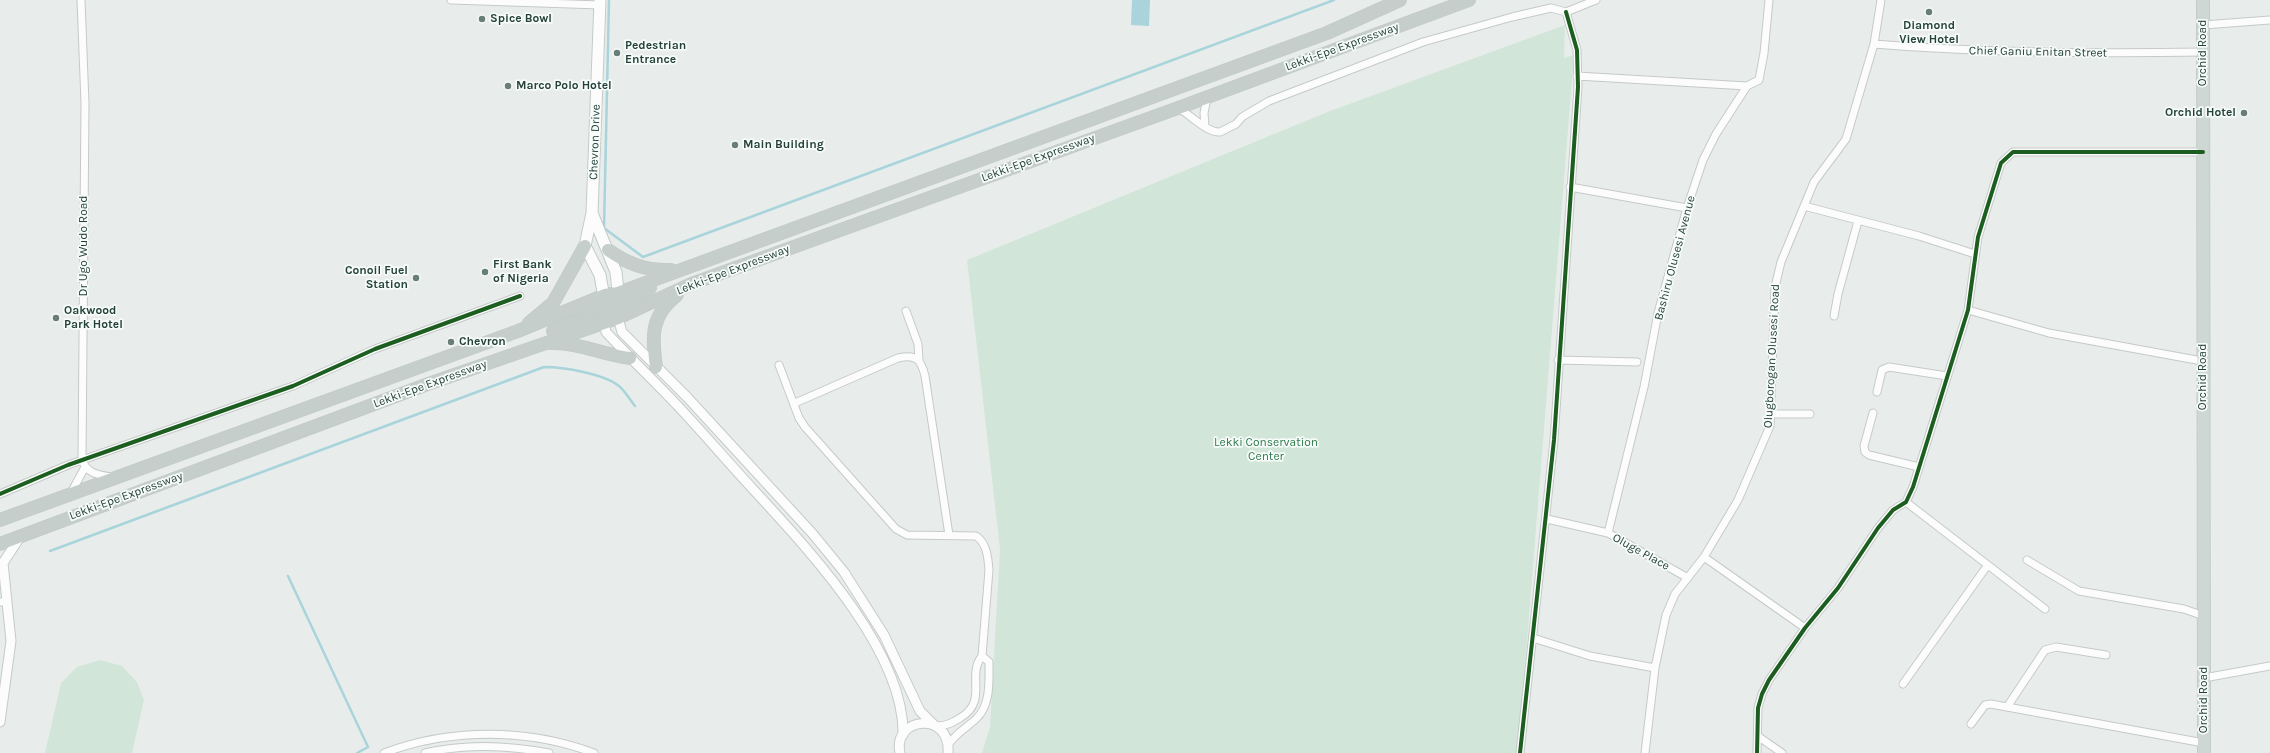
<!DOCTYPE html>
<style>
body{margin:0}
canvas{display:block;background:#e8edeb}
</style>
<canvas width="2270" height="753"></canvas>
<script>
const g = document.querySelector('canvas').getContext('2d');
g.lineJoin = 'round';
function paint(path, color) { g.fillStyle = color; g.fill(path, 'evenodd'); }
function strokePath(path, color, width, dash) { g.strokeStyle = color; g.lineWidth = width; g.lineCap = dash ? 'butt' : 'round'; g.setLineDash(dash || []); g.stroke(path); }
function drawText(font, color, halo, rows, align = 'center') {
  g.font = font + ' Karla,sans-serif'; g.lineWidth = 3.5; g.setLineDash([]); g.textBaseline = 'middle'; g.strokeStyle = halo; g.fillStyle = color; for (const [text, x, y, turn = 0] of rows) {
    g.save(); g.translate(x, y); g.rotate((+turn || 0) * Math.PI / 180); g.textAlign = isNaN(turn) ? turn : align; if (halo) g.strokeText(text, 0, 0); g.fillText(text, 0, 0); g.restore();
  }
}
paint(new Path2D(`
 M 1565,25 L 1564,58 L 1574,55 L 1518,753 L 982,753 L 990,727 L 1000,549 L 967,260 L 1330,111 Z
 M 100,660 L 122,666 L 137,682 L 144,700 L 132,753 L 45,753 L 61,683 L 77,667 Z`), '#d1e6d8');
paint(new Path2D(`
 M 1132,0 L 1150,0 L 1149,26 L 1131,25 Z`), '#a9d4db');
strokePath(new Path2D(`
 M 609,0 L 604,228 L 643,257 L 1334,0
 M 50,551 L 544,367 C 564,367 604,374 619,386 C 625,391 630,400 635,406
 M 288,576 L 368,747 L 357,753`), '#a9d4db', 2.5);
const minor = new Path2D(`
 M 81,0 L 85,103 L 82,460 C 87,474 99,475 112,477
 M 451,0 L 600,5
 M 2203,25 L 2270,20
 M 1874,44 C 1983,53 2093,54 2203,52
 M 1577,76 L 1747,86
 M 1178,108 C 1191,115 1207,133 1220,132 L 1236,124 L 1242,117 L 1269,101 L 1423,42 L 1512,17 L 1551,8 L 1566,12 L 1596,0
 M 1205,127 L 1204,113 L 1207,98
 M 1570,187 L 1687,208
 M 1804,206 L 1919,236 L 1975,254
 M 1968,310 L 2049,333 L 2202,361
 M 906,311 L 918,344 L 919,360
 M 1834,316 L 1838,294 L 1858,221
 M 1558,360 L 1637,362
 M 779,365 L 799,418 L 805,427 L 896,529 L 907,535 L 976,536 C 987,543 988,558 989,570 L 982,656 C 966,676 989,701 960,718 C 952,723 946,726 936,726
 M 1877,392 L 1882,370 L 1889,367 L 1947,376
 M 795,403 L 898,358 C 916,354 921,359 925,376 L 949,535
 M 1873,413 L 1864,446 L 1865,452 L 1869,455 L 1919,467
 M 1771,414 L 1810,414
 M 71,493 L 85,467
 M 0,494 L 68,465 L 293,386 L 375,349 L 520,296
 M 1906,502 L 2045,609
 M 1547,519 L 1608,533 L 1688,578
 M 1608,533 L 1644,387 L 1658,313 L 1687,208 L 1703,160 L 1716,134 L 1747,86 L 1759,80 L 1764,53 L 1769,0
 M 1704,557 L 1805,628
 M 2027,560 L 2079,591 L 2184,609 L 2204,616
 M 0,602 L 2,602
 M 1533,638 L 1590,656 L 1655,668
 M 2106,655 L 2056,647 L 2045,650 L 2007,707 L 2204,743
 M 2204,678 L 2270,666
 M 1903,684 L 1987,566
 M 1971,724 L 1985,705 L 1991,704 L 2007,707
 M 1759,737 L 1782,753
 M 948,745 C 955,734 966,728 976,719 C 991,705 989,681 989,662 L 982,656
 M 384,753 C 450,728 527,728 594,753
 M 425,753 C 467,743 507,745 549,753
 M 1520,753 L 1554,440 L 1578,87 L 1577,50 L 1566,12
 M 1645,753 L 1655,668 L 1666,615 L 1675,594 L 1704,557 L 1738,500 L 1770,426 L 1775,287 L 1781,262 L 1814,182 L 1846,139 L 1874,44 L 1881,0
 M 1757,753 L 1758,708 L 1762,694 L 1769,680 L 1805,628 L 1838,588 L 1878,528 L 1893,510 L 1906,502 L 1913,487 L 1968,310 L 1978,237 L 2001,163 L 2013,152 L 2203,152`);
const tertiary = new Path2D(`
 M 618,318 L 622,332 L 687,397 L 812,533 L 844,572 L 884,635 L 920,711 L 934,725
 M 604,321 L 606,332 C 628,356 651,378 674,402 C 700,429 725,459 751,487 C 805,546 905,650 903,735
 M 0,722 L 11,641 L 3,563 L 20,537
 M 900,753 C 892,717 951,710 948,753`);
const secondary = new Path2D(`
 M 600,0 L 592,213 L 585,246 L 600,275 L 605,303
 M 592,213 L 616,272 L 619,301`);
const primary = new Path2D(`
 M 2203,0 L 2204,753`);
const trunk = new Path2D(`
 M 608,250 C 628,264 646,271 671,270
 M 605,320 L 628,300 L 650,288
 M 529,323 L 553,303 L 585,246
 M 553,331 C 577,322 600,312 618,293
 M 550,343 C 578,342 603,355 630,358
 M 656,367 C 652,337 650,316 677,295
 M 0,520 L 518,331 L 605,295 L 618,293 L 1327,33 L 1400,0
 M 0,544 L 428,384 L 618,318 L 691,284 L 1178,108 L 1469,0`);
strokePath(minor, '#c5cac8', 9);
strokePath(tertiary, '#c5cac8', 11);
strokePath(secondary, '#c3cbc8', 13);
strokePath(primary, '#c3ccc9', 14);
strokePath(trunk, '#c3ccc9', 14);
strokePath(minor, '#fcfcfc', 7);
strokePath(tertiary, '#fcfcfc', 9);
strokePath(secondary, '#fcfcfc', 11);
strokePath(primary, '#cfd7d5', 12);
strokePath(trunk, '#c6cecc', 12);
strokePath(new Path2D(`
 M 0,494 L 68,465 L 293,386 L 375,349 L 520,296
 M 1520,753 L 1554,440 L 1578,87 L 1577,50 L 1566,12
 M 1757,753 L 1758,708 L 1762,694 L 1769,680 L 1805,628 L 1838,588 L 1878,528 L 1893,510 L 1906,502 L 1913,487 L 1968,310 L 1978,237 L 2001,163 L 2013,152 L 2203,152`), '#1b5e20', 4);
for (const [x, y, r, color] of [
 [1929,12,4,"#697e78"],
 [482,19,4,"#697e78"],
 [617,53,4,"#697e78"],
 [508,86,4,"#697e78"],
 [2244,113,4,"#697e78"],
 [735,145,4,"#697e78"],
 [485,272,4,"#697e78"],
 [416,278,4,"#697e78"],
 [56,318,4,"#697e78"],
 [451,342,4,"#697e78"]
]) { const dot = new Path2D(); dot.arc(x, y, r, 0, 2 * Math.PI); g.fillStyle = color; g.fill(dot); strokePath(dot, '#f7fbf9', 1.5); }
drawText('bold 12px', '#24423a', '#f7fbf9', [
 ["Spice Bowl",490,19],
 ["Diamond",1929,26,"center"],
 ["View Hotel",1929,40,"center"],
 ["Pedestrian",625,46],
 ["Entrance",625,60],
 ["Marco Polo Hotel",516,86],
 ["Orchid Hotel",2236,113,"right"],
 ["Main Building",743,145],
 ["First Bank",493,265],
 ["of Nigeria",493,279],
 ["Conoil Fuel",408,271,"right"],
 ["Station",408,285,"right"],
 ["Oakwood",64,311],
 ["Park Hotel",64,325],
 ["Chevron",459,342]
], 'left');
drawText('12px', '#24423a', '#f7fbf9', [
 ["Lekki-Epe Expressway",1342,47,-20],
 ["Chief Ganiu Enitan Street",2038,52,1],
 ["Orchid Road",2203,53,-90],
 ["Chevron Drive",595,142,-88],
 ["Lekki-Epe Expressway",1038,158,-20],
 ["Dr Ugo Wudo Road",84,246,-90],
 ["Bashiru Olusesi Avenue",1675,258,-75],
 ["Lekki-Epe Expressway",733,270,-21],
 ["Olugborogan Olusesi Road",1772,356,-87],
 ["Orchid Road",2203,377,-90],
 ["Lekki-Epe Expressway",430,384,-20],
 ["Lekki-Epe Expressway",126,496,-20],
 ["Oluge Place",1641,552,29],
 ["Orchid Road",2204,700,-90]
]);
drawText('12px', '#2d7a4b', '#f7fbf9', [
 ["Lekki Conservation",1266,443],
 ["Center",1266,457]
]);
</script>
